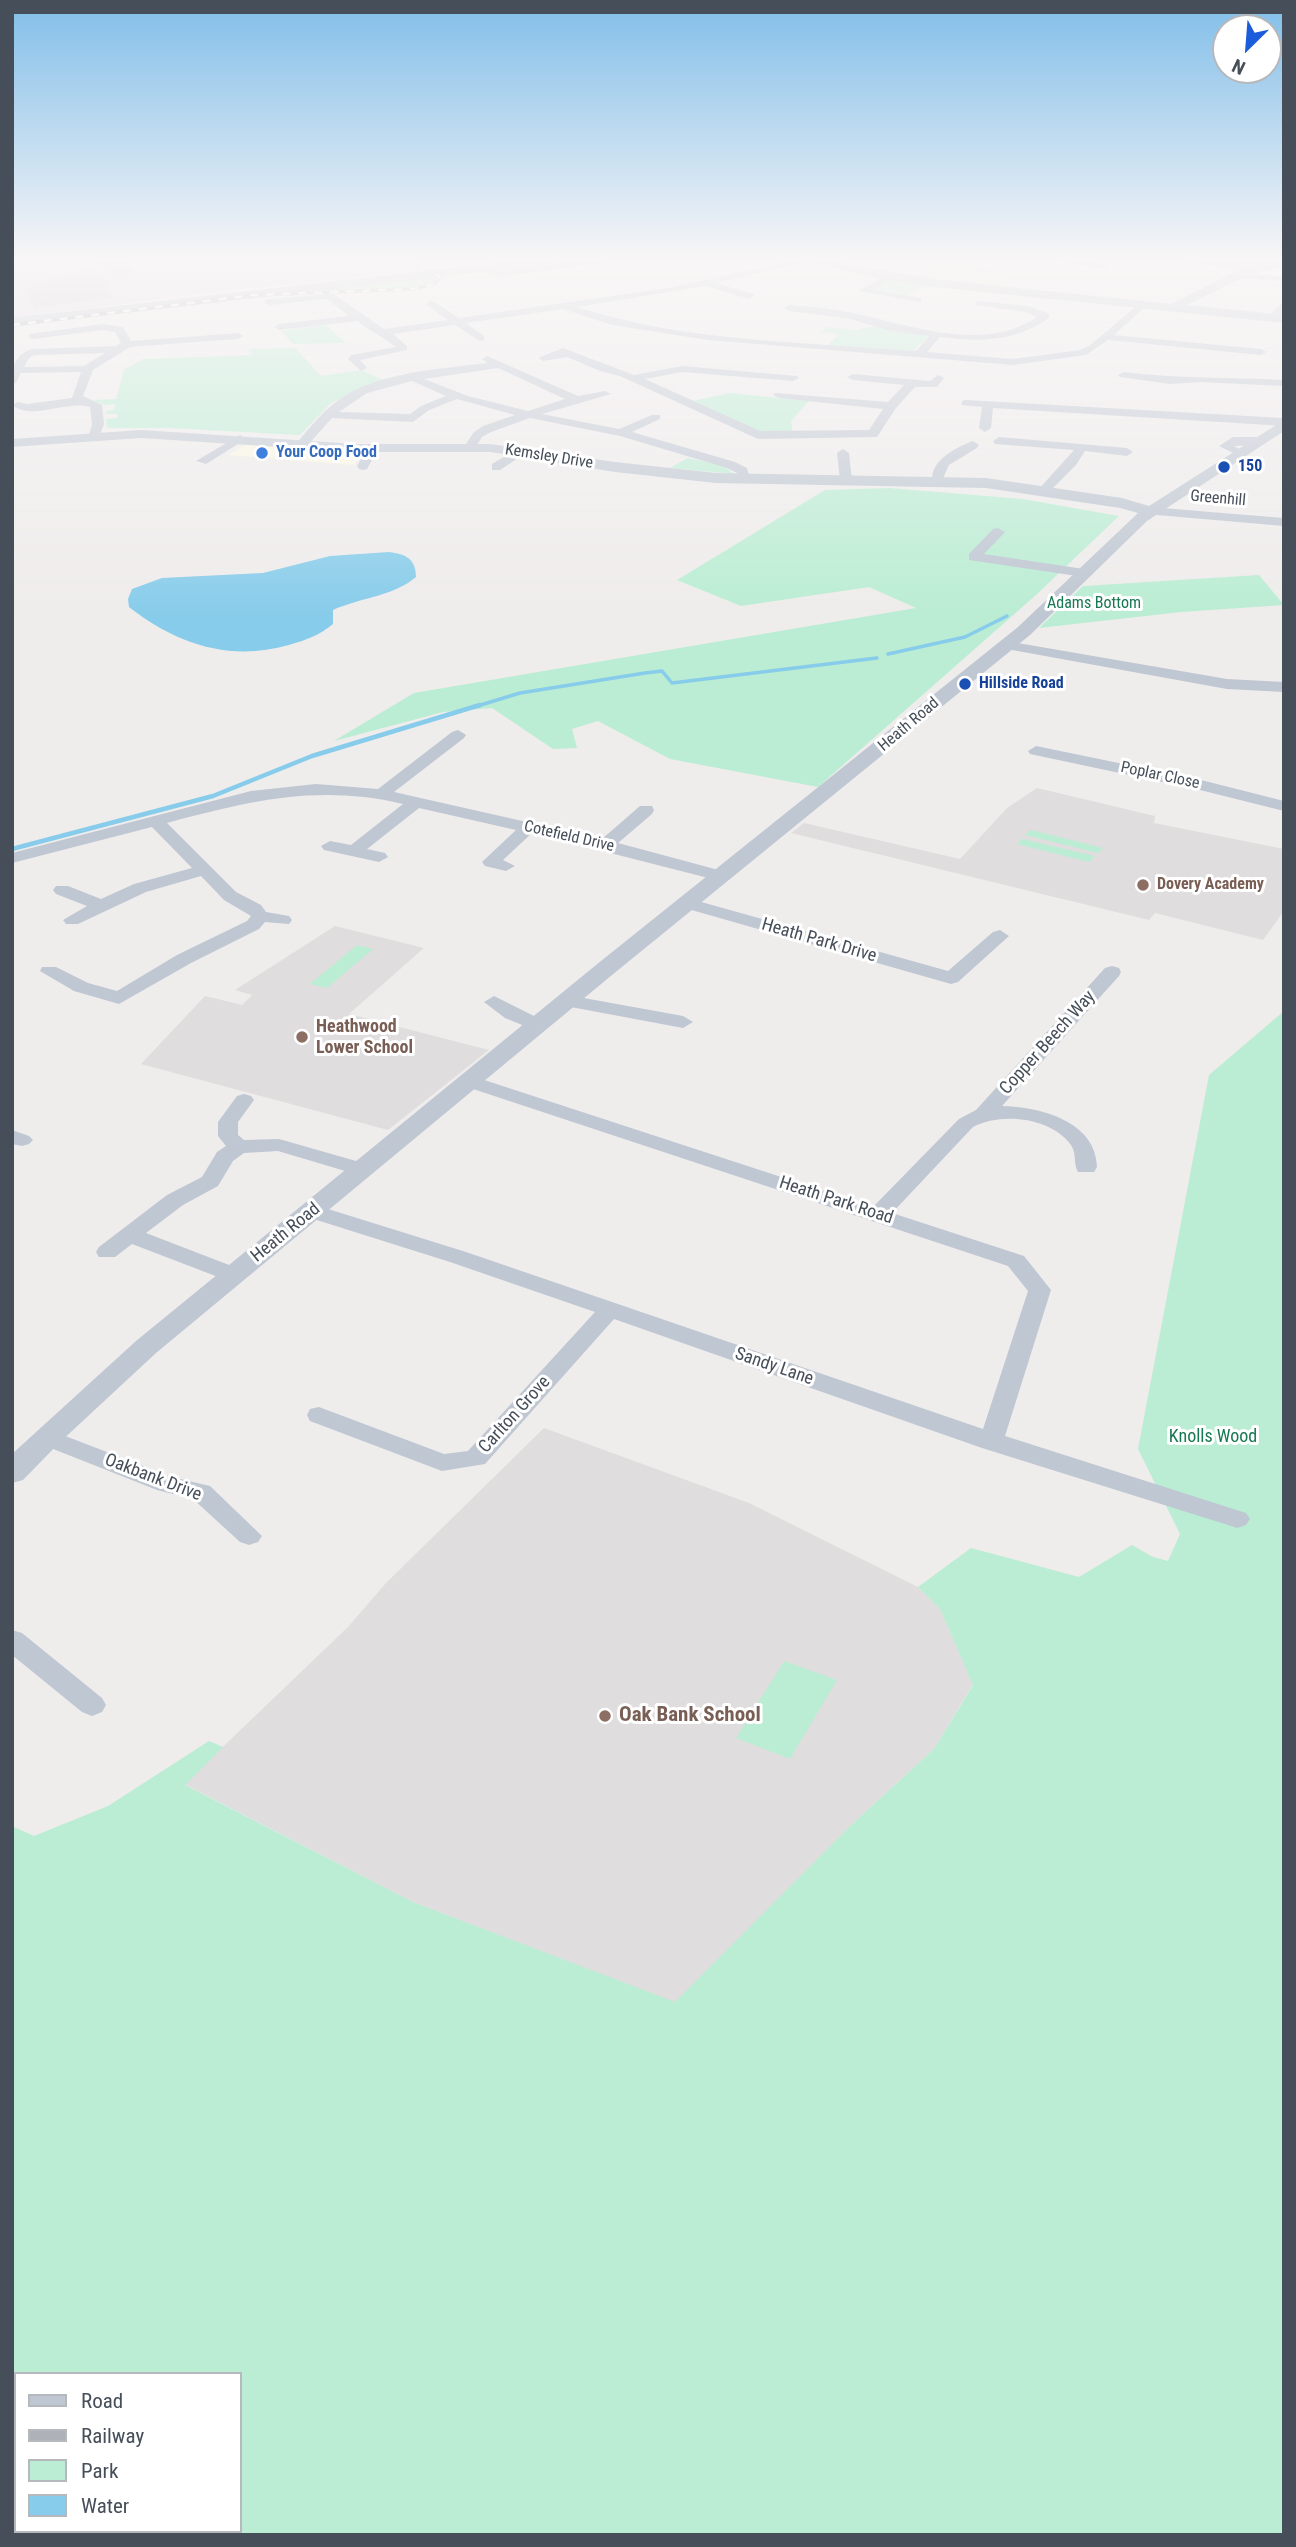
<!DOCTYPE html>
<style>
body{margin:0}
#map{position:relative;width:1296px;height:2547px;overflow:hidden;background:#efecec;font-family:"Roboto Condensed",sans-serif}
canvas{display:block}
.frame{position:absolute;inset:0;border:14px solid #454e59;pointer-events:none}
.legend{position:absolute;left:14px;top:2372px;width:228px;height:161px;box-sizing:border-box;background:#fff;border:2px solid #b5b8bd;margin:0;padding:9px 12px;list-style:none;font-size:21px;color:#454e59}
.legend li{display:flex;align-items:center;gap:14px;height:35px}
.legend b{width:35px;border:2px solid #b5b8bd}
.north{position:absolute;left:1212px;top:14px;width:70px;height:70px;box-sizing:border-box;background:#fff;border:2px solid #b5b8bd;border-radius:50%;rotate:205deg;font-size:19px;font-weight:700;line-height:28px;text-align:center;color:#454e59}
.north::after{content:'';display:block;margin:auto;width:24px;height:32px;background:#1b5cda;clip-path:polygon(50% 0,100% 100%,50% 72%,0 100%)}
</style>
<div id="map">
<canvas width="1296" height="2547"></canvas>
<div class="frame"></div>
<ul class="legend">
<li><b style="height:9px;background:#bfc7d2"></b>Road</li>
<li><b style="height:9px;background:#aeb1b7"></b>Railway</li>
<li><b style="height:19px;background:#baedd3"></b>Park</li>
<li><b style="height:19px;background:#87ccea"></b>Water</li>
</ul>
<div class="north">N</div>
</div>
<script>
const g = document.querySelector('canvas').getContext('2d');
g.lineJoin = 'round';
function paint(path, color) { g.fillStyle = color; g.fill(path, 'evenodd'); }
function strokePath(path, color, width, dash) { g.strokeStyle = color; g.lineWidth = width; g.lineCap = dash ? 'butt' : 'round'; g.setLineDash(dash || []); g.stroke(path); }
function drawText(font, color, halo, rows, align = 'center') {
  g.font = font + ' "Roboto Condensed",sans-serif'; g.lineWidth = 6; g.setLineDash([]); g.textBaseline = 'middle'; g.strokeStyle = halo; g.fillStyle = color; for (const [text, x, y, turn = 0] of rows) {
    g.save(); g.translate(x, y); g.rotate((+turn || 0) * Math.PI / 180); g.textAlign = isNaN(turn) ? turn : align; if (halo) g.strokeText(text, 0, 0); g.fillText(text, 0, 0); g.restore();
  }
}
paint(new Path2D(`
 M 941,263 L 1006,271 L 1011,275 L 1012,280 L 999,289 L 917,279 Z
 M 246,444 L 359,452 L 355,465 L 228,455 Z`), '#fbf7e4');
paint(new Path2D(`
 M 12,260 L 403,260 L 427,270 L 188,295 L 12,319 Z
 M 1037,788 L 1155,816 L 1154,823 L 1284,849 L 1284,911 L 1263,940 L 1155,913 L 1149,920 L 791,833 L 804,823 L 960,859 L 1007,808 Z
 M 335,926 L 424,948 L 349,1014 L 489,1050 L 388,1130 L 141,1064 L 205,996 L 242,1005 L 252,995 L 235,990 Z
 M 544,1428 L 749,1503 L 918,1587 L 940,1609 L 973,1684 L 934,1749 L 849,1827 L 675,2003 L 413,1902 L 184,1784 L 348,1627 L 386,1583 Z`), '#e0ddde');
paint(new Path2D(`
 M 1186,260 L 1281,260 L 1237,270 L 1184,261 Z
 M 437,277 L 434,283 L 412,289 L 316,291 L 310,287 Z
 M 887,280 L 929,285 L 904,297 L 866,290 Z
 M 326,325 L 346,343 L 293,344 L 281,331 Z
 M 827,327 L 858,330 C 875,321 911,331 928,336 L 913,351 L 828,345 L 839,334 L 821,332 Z
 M 295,348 L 321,376 L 362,370 L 389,383 L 356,391 L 331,403 L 300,435 L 168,428 L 107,428 L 106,419 L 117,418 L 117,414 L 106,414 L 106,411 L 114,410 L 115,404 L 104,405 L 92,400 L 116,399 L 124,370 L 143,359 L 253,355 L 248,349 Z
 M 730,393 L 809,401 L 791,421 L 793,433 L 761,432 L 692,401 Z
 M 688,458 L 724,466 L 734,474 L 670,468 Z
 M 889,488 L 1023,499 L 1119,516 L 1036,595 L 818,787 L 670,759 L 598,721 L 572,729 L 577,748 L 553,749 L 492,708 L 443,712 L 334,741 L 414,693 L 916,608 L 869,587 L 741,606 L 677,580 L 825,490 Z
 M 1259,575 L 1284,605 L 1181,612 L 1039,628 L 1083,586 Z
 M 1031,830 L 1103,848 L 1098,853 L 1025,835 Z
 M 1022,839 L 1095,856 L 1089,862 L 1017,844 Z
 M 357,945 L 373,949 L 327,988 L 310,984 Z
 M 1284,1011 L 1284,2535 L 12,2535 L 12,1826 L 34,1836 L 108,1806 L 209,1741 L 223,1747 L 185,1785 L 413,1902 L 675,2002 L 849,1827 L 934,1749 L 973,1685 L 940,1609 L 918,1587 L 971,1548 L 1079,1577 L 1132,1545 L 1153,1557 L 1168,1561 L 1180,1534 L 1138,1449 L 1209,1075 ZM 16,2374 L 240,2374 L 240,2531 L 16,2531 Z
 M 784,1661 L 837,1680 L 790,1759 L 736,1738 Z`), '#baedd3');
paint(new Path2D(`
 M 389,552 C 406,554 416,559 416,577 C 394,596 359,598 333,610 L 333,624 C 320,635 306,640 289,645 C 230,662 176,644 129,607 L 128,599 L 132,589 L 162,578 L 263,573 L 330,556 Z`), '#87ccea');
strokePath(new Path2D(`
 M 888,654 L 965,637 L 1007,616
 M 474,707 L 520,693 L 645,673 L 662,671 L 672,683 L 877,658`), '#87ccea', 3.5);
strokePath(new Path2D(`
 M 12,849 L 213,796 L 312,756 L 480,705`), '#87ccea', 4.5);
const building = new Path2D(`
 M 114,260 L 121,260 L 137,274 L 115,277 L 97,262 Z
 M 94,270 L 111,283 L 104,284 L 108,288 L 104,288 L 112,297 L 35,307 L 26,290 L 44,281 L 66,278 L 62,274 Z`);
paint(building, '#c9cbd1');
strokePath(building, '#d0d2d8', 2);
paint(new Path2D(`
 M 583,260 L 608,260 L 603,263 L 498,277 L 470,269 L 475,266 L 498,271 Z
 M 797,260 L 814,260 L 716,283 L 753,294 L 754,296 L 749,299 L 706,286 L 577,307 C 685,342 804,342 916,351 L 929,336 L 892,331 L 846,318 L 789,311 L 784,308 L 789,305 C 809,307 829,308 848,312 C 906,324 984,354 1037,317 L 1026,312 L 976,305 L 976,301 L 1028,306 L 1049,314 L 1049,318 C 1015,342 980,342 940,337 L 927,352 L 1013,359 L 1080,350 L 1089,346 L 1140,303 L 1145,306 L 1144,308 L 1114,335 L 1261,349 L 1266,352 L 1261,355 L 1108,340 L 1086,355 L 1013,365 L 708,340 L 612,325 L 563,309 L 466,323 L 484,336 L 484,340 L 480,341 L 455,325 L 393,334 L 407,346 L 407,350 L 360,360 L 367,368 L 361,371 L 348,359 L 351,355 L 396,347 C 383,337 370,331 357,321 L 279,330 L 274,327 L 279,324 L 349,316 L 327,299 L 269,305 L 264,302 L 269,299 L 333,294 L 384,329 L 448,320 L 427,305 L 426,303 L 431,300 L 459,318 L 668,288 Z
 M 1055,260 L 1079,260 L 1108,266 L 1103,269 Z
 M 1236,273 L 1280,276 L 1284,277 L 1284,281 L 1232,278 L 1231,276 Z
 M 889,274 L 893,275 L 893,279 L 873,290 L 921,298 L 921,302 L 858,291 Z
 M 1284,301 L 1284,311 L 1276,320 L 1268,320 L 1268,316 Z
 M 103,324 L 123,327 L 131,341 L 238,333 L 243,336 L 238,339 L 130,347 L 93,370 L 83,396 L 102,405 L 104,424 L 99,438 L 89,435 L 92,424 L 90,407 C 66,400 32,421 12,405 L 18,402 L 27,404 L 72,398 L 81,372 L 21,373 L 16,383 L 12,384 C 12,367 14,355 32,349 L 116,346 L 121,343 L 115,332 L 103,330 L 33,339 L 29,338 L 29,334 ZM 105,353 L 84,366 L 24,367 L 29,358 L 34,355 Z
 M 563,348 L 634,375 L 682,366 L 797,376 L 799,378 L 793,381 L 682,372 L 645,379 L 760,431 L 869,430 L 883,409 L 779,398 L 773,395 L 775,393 L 888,402 L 904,385 L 853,380 L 847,377 L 853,374 L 930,381 L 938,375 L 944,378 L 937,387 L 915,387 L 896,408 L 877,437 L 758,439 L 620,376 L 600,371 L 567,357 L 543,361 L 538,358 Z
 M 487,356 L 578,396 L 605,391 L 611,394 L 542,414 L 619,429 L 652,415 L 660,415 L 660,419 L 632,432 L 735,462 L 747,468 L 750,479 L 744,483 L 740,482 L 737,473 L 727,468 L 620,436 L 530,418 L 491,432 L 482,437 L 474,450 L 466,450 L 464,447 L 474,432 L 483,426 L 515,415 L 457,399 L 429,410 L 413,422 L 332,418 L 306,447 L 296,444 C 310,427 327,406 346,395 C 387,371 441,369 487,363 L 482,359 ZM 498,368 L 565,399 L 528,411 L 468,396 L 424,379 ZM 412,381 L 446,396 L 421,406 L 410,414 L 339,412 L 367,393 Z
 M 1124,372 C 1177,379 1230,377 1284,380 L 1284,386 L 1200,382 L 1170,384 L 1120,377 L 1118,375 Z
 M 966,400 L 1284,418 L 1284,426 L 993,408 L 991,428 L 985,432 L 979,428 L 982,407 L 962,405 L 962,401 Z
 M 240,435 L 246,439 L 206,464 L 196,461 Z
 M 999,437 L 1127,448 L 1133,452 L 1127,456 L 1085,451 L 1076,465 L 1048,493 L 1044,494 L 1038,490 L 1074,450 L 995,444 L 993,441 Z
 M 1233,437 L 1256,437 L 1262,441 L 1256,445 L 1234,446 L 1245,452 L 1239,456 L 1219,446 Z
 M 973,441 L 979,445 L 977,448 L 949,465 L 941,483 L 933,483 C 927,462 956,447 973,441 Z
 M 372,445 L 378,449 L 367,469 L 363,470 L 359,469 L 357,466 L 368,446 Z
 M 519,448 L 523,449 L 523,455 L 500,470 L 492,470 L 492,464 Z
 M 843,449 L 849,453 L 852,480 L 846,484 L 840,480 L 837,453 Z
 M 1150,507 L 1284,518 L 1284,526 L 1145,514 L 1144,511 Z
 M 998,528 L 1005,532 L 984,554 L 1084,569 L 1091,573 L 1084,577 L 969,560 L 969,554 L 993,529 Z
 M 1006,641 L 1227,679 L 1284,682 L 1284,692 L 1227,689 L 1001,648 L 999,645 L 1001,642 Z
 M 458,730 L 466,735 L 464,738 L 394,792 L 602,839 L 640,806 L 652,806 L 654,810 L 652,814 L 618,843 L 726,872 L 729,876 L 720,881 L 532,833 L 503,860 L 515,866 L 506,871 L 485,866 L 482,862 L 516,830 L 419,808 L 367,849 L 385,853 L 388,857 L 379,862 L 324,850 L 321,846 L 330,841 L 351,845 L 403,804 C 317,784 250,801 167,823 L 236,892 L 261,905 L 266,912 L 289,916 L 292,920 L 289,924 L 265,922 L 259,929 L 191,963 L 119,1004 L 74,991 L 40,971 L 42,967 L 56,967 L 88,983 L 117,991 L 177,955 L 247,921 L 251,916 L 224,900 L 201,876 L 146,892 L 78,924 L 66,924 L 63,920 L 87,906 L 56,894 L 53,890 L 56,886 L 68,886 L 101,899 L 134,884 L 192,868 L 152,827 L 12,863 L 12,853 L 251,791 L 316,784 L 378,789 L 452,732 Z
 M 1036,746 L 1201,780 L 1284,801 L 1284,811 L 1200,790 L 1030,754 L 1028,751 Z
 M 687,898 L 948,971 L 993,932 L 1000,930 L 1009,936 L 958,982 L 951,984 L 681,907 L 678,903 L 681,899 Z
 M 1112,966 L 1119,968 L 1121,972 L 1119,976 L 1002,1106 C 1040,1107 1096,1121 1097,1167 L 1094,1172 L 1078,1172 C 1073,1163 1077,1154 1071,1145 C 1051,1117 1001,1112 973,1127 L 892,1213 L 1024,1256 L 1051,1290 L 1005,1436 L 1246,1513 L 1250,1519 L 1246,1525 L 1237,1528 L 1228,1525 L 982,1448 L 614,1319 L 485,1464 L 442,1471 L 310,1421 L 307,1415 L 310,1409 L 319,1407 L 444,1454 L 468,1451 L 595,1312 L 450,1262 L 304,1216 L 301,1211 L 304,1206 L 312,1204 L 466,1252 L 983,1429 L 1028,1291 L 1008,1266 L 461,1085 L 458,1081 L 461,1077 L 475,1077 L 873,1207 L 959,1119 L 976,1110 L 1105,968 Z
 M 567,995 L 683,1016 L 693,1022 L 683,1028 L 560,1005 L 557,1001 L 560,997 Z
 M 494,996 L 544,1021 L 547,1025 L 537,1031 L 505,1018 L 484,1002 Z
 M 244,1094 L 251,1096 L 254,1100 L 238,1122 L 238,1135 L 244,1140 L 279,1139 L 370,1165 L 373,1170 L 370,1175 L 362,1176 L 278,1151 L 244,1153 L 233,1161 L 218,1186 L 183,1205 L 146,1233 L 242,1270 L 245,1275 L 242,1280 L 226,1280 L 132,1244 L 115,1257 L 99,1257 L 96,1252 L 99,1247 L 167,1195 L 202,1177 L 217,1152 L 226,1146 L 218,1136 L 218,1122 L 237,1096 Z
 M 12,1130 L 29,1136 L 33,1140 L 29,1144 L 22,1146 L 12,1144 Z
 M 47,1429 L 172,1477 L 210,1486 L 262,1536 L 258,1542 L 249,1545 L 240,1542 L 193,1499 L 157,1490 L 38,1443 L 35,1437 L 38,1431 Z
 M 12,1630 L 22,1633 L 102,1698 L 106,1705 L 102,1712 L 92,1716 L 82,1712 L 12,1655 Z`), '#bfc7d2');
paint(new Path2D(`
 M 521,260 L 558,260 L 552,264 L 12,326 L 12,318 Z
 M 804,260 L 825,260 L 934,279 L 1171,304 L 1240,269 L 1284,260 L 1284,266 L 1248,275 L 1187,305 L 1284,315 L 1284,323 L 934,287 L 878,279 Z
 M 1284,420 L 1284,431 L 1147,521 L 1030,635 L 612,975 L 156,1353 L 58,1444 L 23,1480 L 12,1483 L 12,1454 L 136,1341 L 596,965 L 1018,627 L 1138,513 L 1120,508 L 986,488 L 716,483 L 615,472 L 490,452 L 356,452 L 141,438 L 12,447 L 12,439 L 141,430 L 356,444 L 490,444 L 615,462 L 716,473 L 986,478 L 1122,498 L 1149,506 Z`), '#bfc7d2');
const rail = new Path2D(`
 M 12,325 L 255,295 L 412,289 L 432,285 L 439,280 L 439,276 L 406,260`);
strokePath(rail, '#aeb1b7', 3.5);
strokePath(rail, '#fff', 2.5, [8]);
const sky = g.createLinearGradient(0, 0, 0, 616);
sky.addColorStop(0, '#81bee9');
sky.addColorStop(0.42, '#f8f6f6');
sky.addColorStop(1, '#f8f6f600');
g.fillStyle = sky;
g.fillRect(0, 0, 1296, 616);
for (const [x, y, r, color] of [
 [262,453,7,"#3f7fe0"],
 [1224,467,7,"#1a4fb4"],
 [965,684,7,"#1a4fb4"],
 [1143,885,7,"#8d6e63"],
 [302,1037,7,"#8d6e63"],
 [605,1716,7,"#8d6e63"]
]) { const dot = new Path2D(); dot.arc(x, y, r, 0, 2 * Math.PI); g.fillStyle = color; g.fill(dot); strokePath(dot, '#fff', 2.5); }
drawText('bold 16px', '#366cbe', '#fff', [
 ["Your Coop Food",276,453]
], 'left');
drawText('16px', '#454e59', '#fff', [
 ["Kemsley Drive",549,457,9],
 ["Greenhill",1218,499,5],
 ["Heath Road",909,725,-40],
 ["Poplar Close",1160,776,12],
 ["Cotefield Drive",569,837,13]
]);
drawText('bold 16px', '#164399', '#fff', [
 ["150",1238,467],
 ["Hillside Road",979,684]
], 'left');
drawText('16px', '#187851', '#fff', [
 ["Adams Bottom",1094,604]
]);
drawText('bold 16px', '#785e54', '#fff', [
 ["Dovery Academy",1157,885]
], 'left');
drawText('18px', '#454e59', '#fff', [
 ["Heath Park Drive",819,941,16],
 ["Copper Beech Way",1048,1043,-48],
 ["Heath Park Road",836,1201,18],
 ["Heath Road",286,1233,-39],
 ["Sandy Lane",774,1367,19],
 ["Carlton Grove",515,1415,-48],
 ["Oakbank Drive",153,1478,21]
]);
drawText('bold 18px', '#785e54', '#fff', [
 ["Heathwood",316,1027],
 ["Lower School",316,1048]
], 'left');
drawText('18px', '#187851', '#fff', [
 ["Knolls Wood",1213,1437]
]);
drawText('bold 21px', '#785e54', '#fff', [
 ["Oak Bank School",619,1716]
], 'left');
</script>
